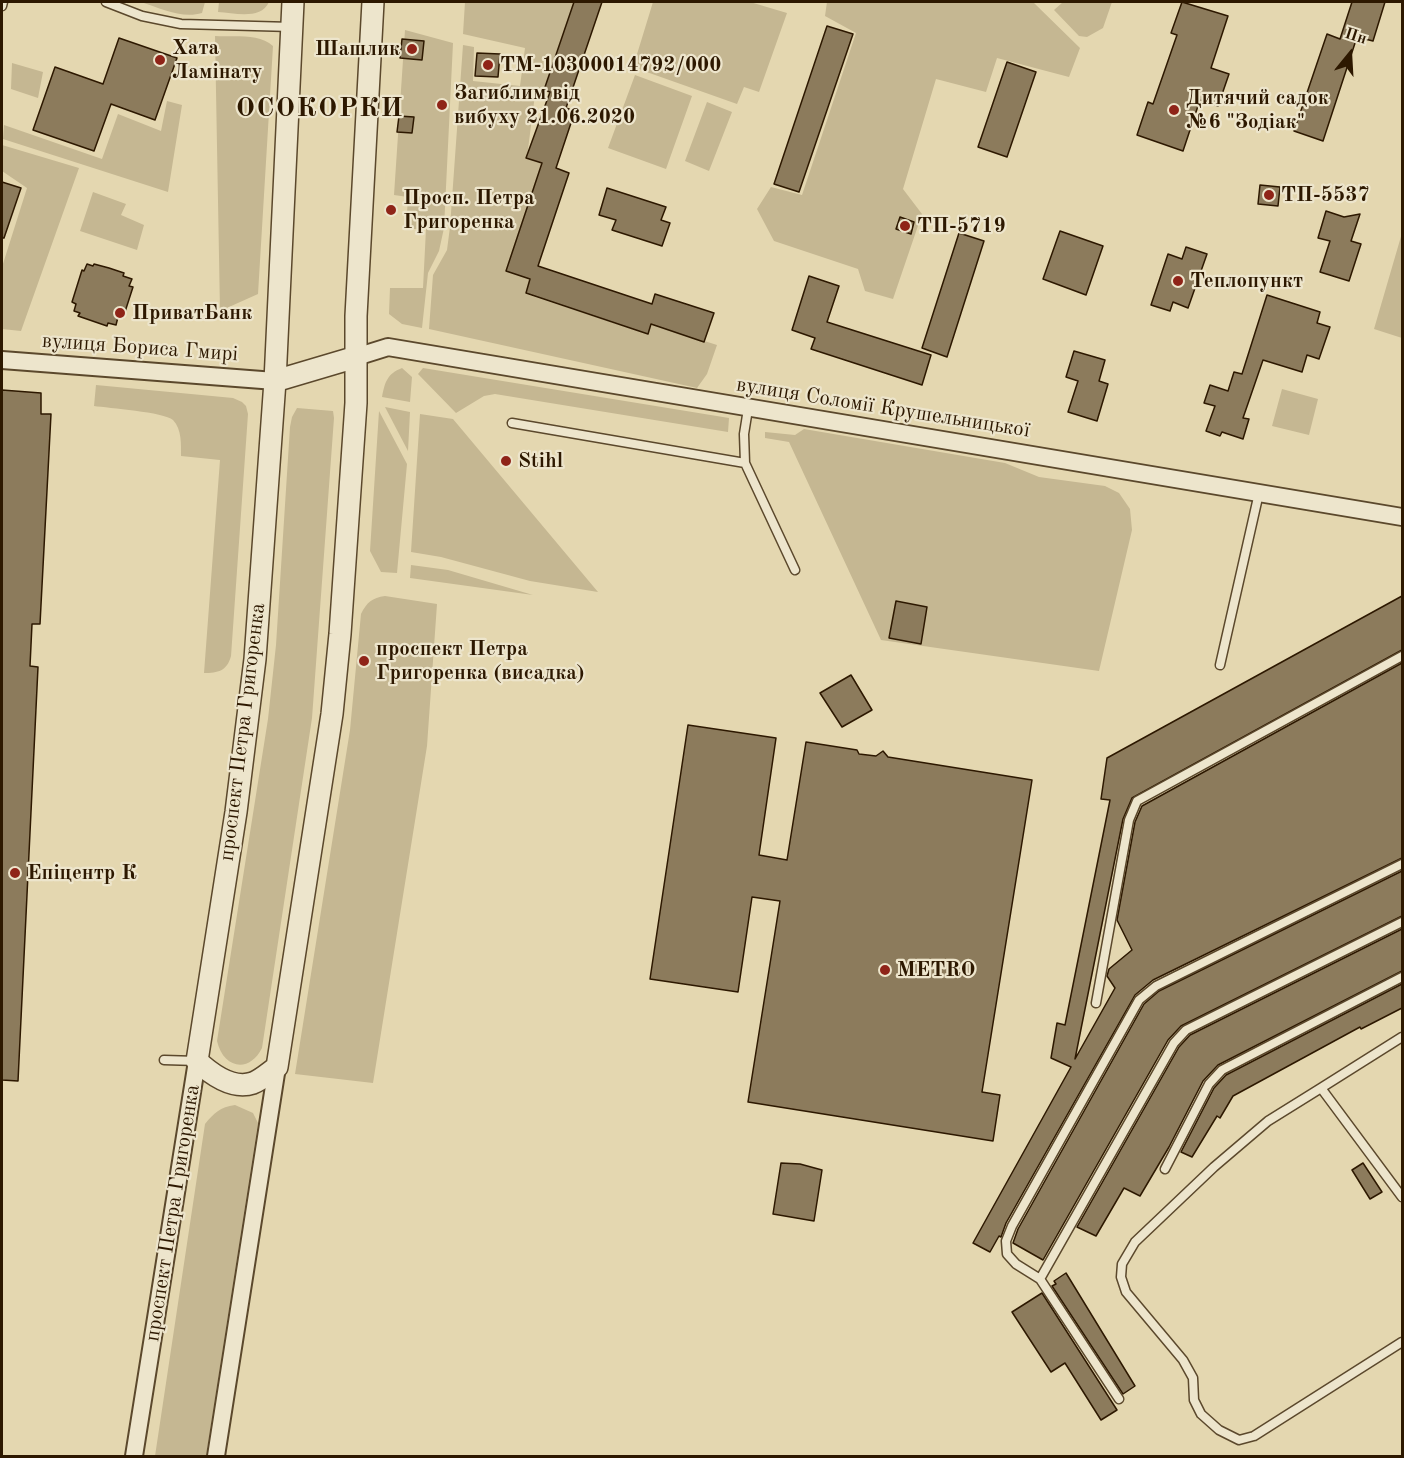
<!DOCTYPE html>
<meta charset="utf-8">
<style>
body{margin:0}
#map{position:relative;width:1404px;height:1458px;overflow:hidden;background:#e4d7b0;font-family:"Old Standard TT",serif}
canvas{display:block}
.frame{position:absolute;inset:0;border:3px solid #2d1800;pointer-events:none}
.north{position:absolute;left:1320px;top:24px;width:60px;height:60px;-webkit-text-stroke:4px #ede5cc;paint-order:stroke;rotate:18deg;font-size:16px;font-weight:700;line-height:24px;text-align:center;color:#2d1800}
.north::after{content:'';display:block;margin:auto;width:21px;height:27px;background:#2d1800;clip-path:polygon(50% 0,100% 100%,50% 72%,0 100%)}
</style>
<div id="map">
<canvas width="1404" height="1458"></canvas>
<div class="frame"></div>
<div class="north">Пн</div>
</div>
<script>
const g = document.querySelector('canvas').getContext('2d');
g.lineJoin = 'round';
function paint(path, color) { g.fillStyle = color; g.fill(path, 'evenodd'); }
function strokePath(path, color, width, dash) { g.strokeStyle = color; g.lineWidth = width; g.lineCap = dash ? 'butt' : 'round'; g.setLineDash(dash || []); g.stroke(path); }
function drawText(font, color, halo, rows, align = 'center') {
  g.font = font + ' "Old Standard TT",serif'; g.lineWidth = 4.5; g.setLineDash([]); g.textBaseline = 'middle'; g.strokeStyle = halo; g.fillStyle = color; for (const [text, x, y, turn = 0] of rows) {
    g.save(); g.translate(x, y); g.rotate((+turn || 0) * Math.PI / 180); g.textAlign = isNaN(turn) ? turn : align; if (halo) g.strokeText(text, 0, 0); g.fillText(text, 0, 0); g.restore();
  }
}
paint(new Path2D(`
 M 141,2 L 205,2 L 202,13 C 182,19 160,8 141,2 Z
 M 219,2 L 269,2 C 261,20 235,13 218,12 Z
 M 465,2 L 574,2 L 544,90 L 536,87 L 527,157 L 542,163 L 506,271 L 530,279 L 526,294 L 647,334 L 651,324 L 717,345 L 707,374 L 697,388 L 429,329 L 433,275 L 447,250 L 450,227 L 463,45 L 474,47 L 473,81 L 520,86 L 525,48 L 463,34 Z
 M 653,2 L 750,2 L 787,13 L 759,92 L 744,87 L 737,104 L 641,70 L 634,64 Z
 M 827,2 L 1033,2 L 1080,48 L 1069,77 L 997,58 L 986,92 L 936,79 L 903,189 L 922,214 L 893,299 L 865,291 L 858,269 L 774,241 L 757,209 L 771,187 L 802,195 L 856,33 L 825,16 Z
 M 1063,2 L 1112,2 L 1103,28 L 1087,37 L 1079,36 L 1054,10 Z
 M 405,30 L 453,43 L 444,228 L 439,251 L 428,273 L 422,328 L 402,324 L 389,314 L 390,288 L 423,288 L 426,229 L 406,229 L 408,197 L 394,195 Z
 M 215,36 C 235,37 259,33 273,46 L 258,294 L 220,311 Z
 M 12,63 L 43,72 L 38,98 L 11,89 Z
 M 635,75 L 692,96 L 666,169 L 608,148 Z
 M 167,101 L 182,105 L 168,192 L 3,139 L 4,125 L 102,159 L 118,114 L 161,131 Z
 M 707,102 L 732,112 L 709,171 L 685,161 Z
 M 2,145 L 79,168 L 21,331 L 2,329 L 2,267 L 27,188 L 2,171 Z
 M 93,192 L 126,204 L 121,215 L 144,225 L 137,250 L 80,231 Z
 M 1402,233 L 1402,338 L 1374,329 Z
 M 402,368 L 412,377 L 410,402 L 382,397 C 385,382 387,374 402,368 Z
 M 423,368 L 729,418 L 728,432 L 495,394 L 484,396 L 456,413 L 418,374 Z
 M 96,385 L 233,398 L 242,402 L 246,406 L 248,414 L 231,656 C 227,671 218,673 204,673 L 220,460 L 181,456 C 181,445 182,429 173,420 C 164,412 108,408 94,406 Z
 M 1282,389 L 1318,399 L 1309,435 L 1272,426 Z
 M 385,407 L 410,412 L 408,451 Z
 M 297,408 L 333,411 L 334,418 L 312,718 L 262,1048 C 249,1074 223,1068 217,1041 L 268,719 L 276,645 L 290,427 L 292,417 Z
 M 379,411 L 407,464 L 397,573 L 381,572 L 370,551 Z
 M 420,414 L 453,419 L 598,592 L 530,581 L 441,557 L 411,552 Z
 M 804,429 L 1005,463 L 1039,477 L 1105,486 L 1119,493 L 1130,509 L 1132,530 L 1099,671 L 881,640 L 789,442 L 765,438 L 765,432 L 795,435 Z
 M 411,565 L 448,570 L 533,595 L 410,578 Z
 M 385,596 L 437,604 L 427,746 L 373,1083 L 295,1074 L 350,730 L 361,614 C 367,602 372,598 385,596 Z
 M 235,1105 L 253,1113 L 258,1123 L 206,1456 L 155,1456 L 205,1124 C 214,1113 220,1107 235,1105 Z`), '#c5b792');
const building = new Path2D(`
 M 574,2 L 602,2 L 566,108 L 575,111 L 556,168 L 569,173 L 538,266 L 652,304 L 655,294 L 714,313 L 704,342 L 651,324 L 648,334 L 526,293 L 530,279 L 506,271 L 542,163 L 526,158 L 550,92 L 544,90 Z
 M 1182,2 L 1228,16 L 1211,68 L 1229,74 L 1218,106 L 1200,100 L 1183,151 L 1137,135 L 1148,102 L 1153,104 L 1177,35 L 1171,33 Z
 M 1352,2 L 1385,2 L 1373,41 L 1357,37 L 1323,141 L 1294,131 L 1327,34 L 1340,39 Z
 M 827,26 L 853,34 L 799,192 L 774,184 Z
 M 119,38 L 177,58 L 155,120 L 111,104 L 94,151 L 33,130 L 55,67 L 103,84 Z
 M 402,39 L 424,41 L 422,60 L 400,58 Z
 M 477,53 L 500,54 L 498,77 L 475,76 Z
 M 1007,62 L 1036,72 L 1007,157 L 978,147 Z
 M 399,116 L 414,117 L 412,133 L 397,132 Z
 M 2,182 L 21,188 L 4,238 L 2,238 Z
 M 1260,185 L 1280,187 L 1278,206 L 1258,204 Z
 M 607,188 L 666,207 L 661,220 L 670,223 L 662,246 L 612,230 L 616,220 L 599,215 Z
 M 1326,211 L 1344,217 L 1360,214 L 1351,241 L 1361,244 L 1349,281 L 1320,272 L 1330,241 L 1318,238 Z
 M 900,217 L 914,222 L 911,234 L 896,229 Z
 M 1060,231 L 1103,246 L 1086,295 L 1043,279 Z
 M 959,233 L 984,241 L 947,357 L 922,348 Z
 M 1186,247 L 1207,254 L 1188,308 L 1173,302 L 1170,311 L 1151,305 L 1168,254 L 1182,259 Z
 M 87,264 L 93,266 L 94,264 L 109,268 L 124,273 L 123,276 L 132,279 L 129,286 L 133,287 L 123,318 L 118,317 L 116,325 L 108,323 L 107,326 L 78,316 L 80,313 L 74,311 L 76,304 L 72,302 L 82,270 L 84,271 Z
 M 809,276 L 839,286 L 827,322 L 931,355 L 922,385 L 811,349 L 815,338 L 792,330 Z
 M 1267,295 L 1320,312 L 1317,323 L 1330,327 L 1319,359 L 1307,355 L 1302,372 L 1263,360 L 1243,418 L 1249,419 L 1243,439 L 1222,432 L 1220,436 L 1206,431 L 1215,406 L 1204,403 L 1210,385 L 1228,391 L 1234,372 L 1242,374 Z
 M 1074,351 L 1105,360 L 1099,381 L 1108,384 L 1097,421 L 1068,412 L 1078,381 L 1066,377 Z
 M 2,390 L 41,393 L 41,414 L 51,414 L 40,624 L 32,624 L 30,666 L 38,667 L 18,1081 L 2,1080 Z
 M 1402,596 L 1402,650 L 1132,798 L 1123,819 L 1075,1059 L 1115,988 L 1107,976 L 1109,969 L 1132,950 L 1117,920 L 1135,822 L 1142,806 L 1402,663 L 1402,858 L 1153,980 L 1135,995 L 1006,1223 L 1001,1237 L 999,1236 L 990,1252 L 973,1243 L 1071,1067 L 1051,1058 L 1057,1023 L 1065,1025 L 1110,800 L 1101,799 L 1107,758 Z
 M 896,601 L 927,607 L 921,644 L 889,638 Z
 M 851,675 L 872,710 L 842,727 L 820,693 Z
 M 688,725 L 776,738 L 759,855 L 787,860 L 806,742 L 857,750 L 859,754 L 876,756 L 883,751 L 888,757 L 1032,780 L 982,1092 L 1000,1095 L 993,1141 L 748,1102 L 780,901 L 752,897 L 738,992 L 650,979 Z
 M 1402,871 L 1402,916 L 1181,1026 L 1168,1040 L 1043,1260 L 1013,1243 L 1018,1229 L 1144,1004 L 1159,991 Z
 M 1402,929 L 1402,971 L 1218,1065 L 1203,1081 L 1169,1147 L 1140,1196 L 1124,1188 L 1096,1236 L 1077,1227 L 1179,1047 L 1190,1035 Z
 M 1402,984 L 1402,1008 L 1361,1029 L 1360,1027 L 1233,1096 L 1220,1118 L 1217,1116 L 1192,1157 L 1181,1152 L 1214,1088 L 1226,1075 Z
 M 781,1163 L 800,1164 L 822,1170 L 814,1221 L 773,1214 Z
 M 1363,1163 L 1382,1192 L 1370,1199 L 1352,1170 Z
 M 1066,1273 L 1135,1386 L 1123,1394 L 1052,1286 L 1056,1284 L 1054,1281 Z
 M 1042,1293 L 1117,1410 L 1101,1420 L 1065,1363 L 1051,1372 L 1012,1312 Z`);
paint(building, '#8c7b5c');
strokePath(building, '#2d1800', 1.5);
const service = new Path2D(`
 M 106,2 L 142,16 L 181,24 L 292,27
 M 2,6 L 3,2
 M 748,409 L 744,434 L 745,463 L 795,570
 M 512,423 L 745,463
 M 1220,665 L 1259,493
 M 1096,1003 L 1129,820 L 1137,801 L 1402,656
 M 1402,1037 L 1321,1088 L 1402,1197
 M 164,1060 L 197,1061
 M 1321,1088 L 1268,1121 L 1214,1167 L 1135,1242 L 1122,1264 L 1121,1277 L 1126,1292 L 1183,1360 L 1193,1378 L 1194,1400 L 1201,1414 L 1219,1430 L 1239,1440 L 1254,1436 L 1402,1342
 M 1165,1169 L 1209,1084 L 1222,1070 L 1402,977
 M 1040,1279 L 1174,1043 L 1186,1030 L 1402,922
 M 1119,1399 L 1040,1279 L 1016,1264 L 1007,1254 L 1006,1241 L 1012,1226 L 1139,1000 L 1156,986 L 1402,864`);
const minor = new Path2D(`
 M 356,357 L 388,347 L 1402,517
 M 2,360 L 275,381
 M 134,1456 L 197,1061
 M 216,1456 L 277,1067`);
const tertiary = new Path2D(`
 M 293,2 L 275,381 L 255,659 L 236,812 L 197,1061 C 211,1074 232,1090 253,1083 C 261,1080 270,1072 277,1067 L 332,714 L 340,634 L 356,403 L 356,316 L 373,2
 M 275,381 L 356,357`);
strokePath(service, '#5b482c', 11);
strokePath(minor, '#5b482c', 20);
strokePath(tertiary, '#5b482c', 24);
strokePath(service, '#ede5cc', 8);
strokePath(minor, '#ede5cc', 16);
strokePath(tertiary, '#ede5cc', 21);
for (const [x, y, r, color] of [
 [412,49,6,"#8f2418"],
 [160,60,6,"#8f2418"],
 [488,65,6,"#8f2418"],
 [442,105,6,"#8f2418"],
 [1174,110,6,"#8f2418"],
 [1269,195,6,"#8f2418"],
 [391,210,6,"#8f2418"],
 [905,226,6,"#8f2418"],
 [1178,281,6,"#8f2418"],
 [120,313,6,"#8f2418"],
 [506,461,6,"#8f2418"],
 [364,661,6,"#8f2418"],
 [15,873,6,"#8f2418"],
 [885,970,6,"#8f2418"]
]) { const dot = new Path2D(); dot.arc(x, y, r, 0, 2 * Math.PI); g.fillStyle = color; g.fill(dot); strokePath(dot, '#ede5cc', 2); }
drawText('bold 21px', '#2d1800', '#ede5cc', [
 ["Хата",172,48],
 ["Ламінату",172,72],
 ["Шашлик",400,49,"right"],
 ["ТМ-10300014792/000",500,65],
 ["Загиблим від",454,93],
 ["вибуху 21.06.2020",454,117],
 ["Дитячий садок",1186,98],
 ["№6 \"Зодіак\"",1186,122],
 ["ТП-5537",1281,195],
 ["Просп. Петра",403,198],
 ["Григоренка",403,222],
 ["ТП-5719",917,226],
 ["Теплопункт",1190,281],
 ["ПриватБанк",132,313],
 ["Stihl",518,461],
 ["проспект Петра",376,649],
 ["Григоренка (висадка)",376,673],
 ["Епіцентр К",27,873],
 ["METRO",897,970]
], 'left');
drawText('21px', '#2d1800', '#ede5cc', [
 ["вулиця Бориса Гмирі",140,348,4],
 ["вулиця Соломії Крушельницької",883,408,9],
 ["проспект Петра Григоренка",243,732,-83],
 ["проспект Петра Григоренка",173,1213,-81]
]);
g.letterSpacing = '1.5px';
drawText('bold 27px', '#2d1800', '#ede5cc', [
 ["ОСОКОРКИ",320,109]
]);
g.letterSpacing = '0px';
</script>
